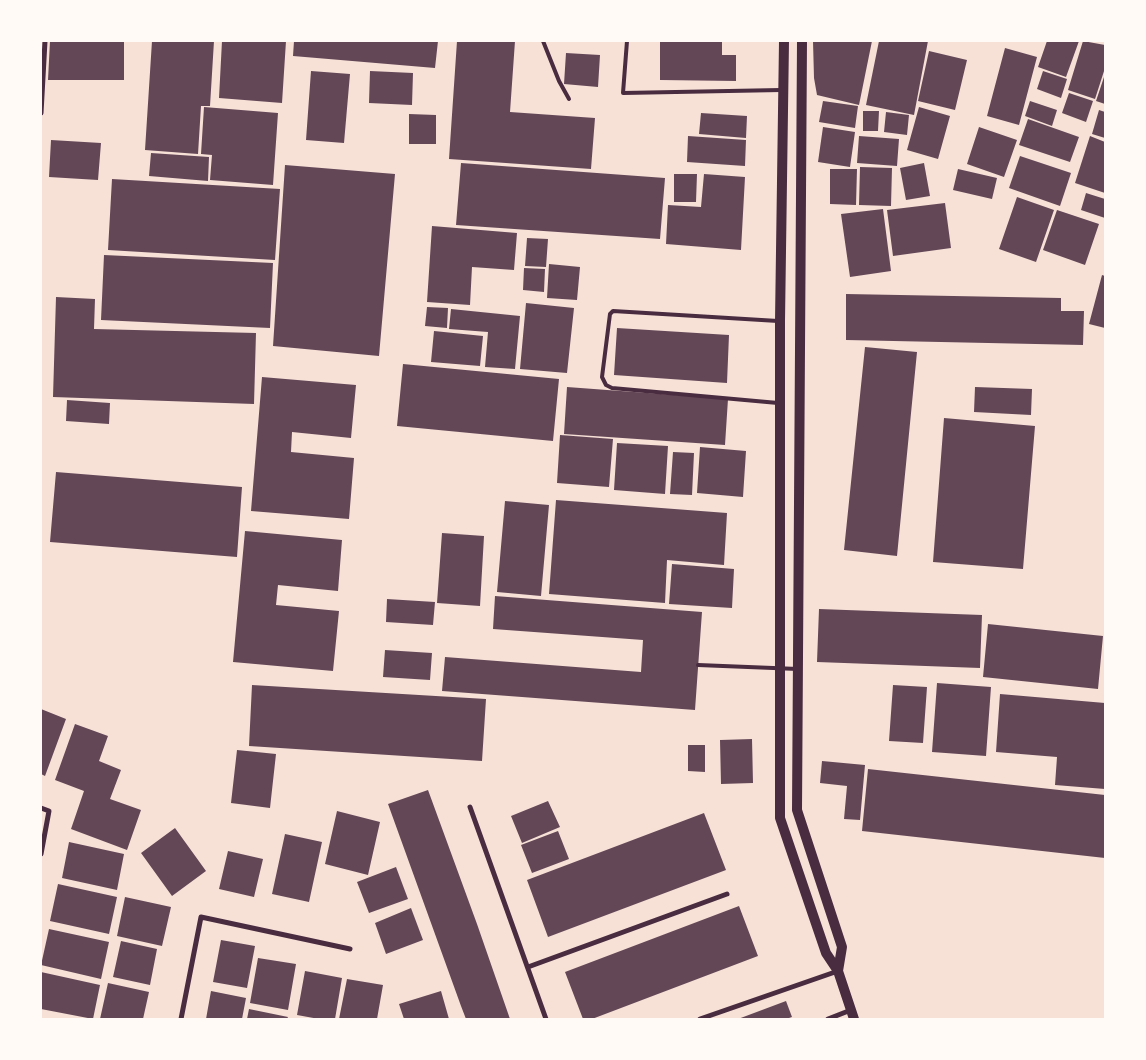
<!DOCTYPE html>
<style>
body{margin:0}
#map{position:relative;width:1146px;height:1060px;overflow:hidden;background:#f7e1d7;font-family:"Roboto Condensed",sans-serif}
canvas{display:block}
.frame{position:absolute;inset:0;border:42px solid #fffaf5;pointer-events:none}
</style>
<div id="map">
<canvas width="1146" height="1060"></canvas>
<div class="frame"></div>
</div>
<script>
const g = document.querySelector('canvas').getContext('2d');
g.lineJoin = 'round';
function paint(path, color) { g.fillStyle = color; g.fill(path, 'evenodd'); }
function strokePath(path, color, width, dash) { g.strokeStyle = color; g.lineWidth = width; g.lineCap = dash ? 'butt' : 'round'; g.setLineDash(dash || []); g.stroke(path); }
paint(new Path2D(`
 M 50,41 L 124,41 L 124,80 L 48,80 Z
 M 152,41 L 214,41 L 210,106 L 201,106 L 198,154 L 145,150 Z
 M 222,41 L 286,41 L 282,103 L 219,98 Z
 M 294,41 L 438,41 L 435,68 L 293,56 Z
 M 457,41 L 515,41 L 510,112 L 595,118 L 591,169 L 449,159 Z
 M 660,41 L 722,41 L 722,55 L 736,55 L 736,81 L 660,80 Z
 M 813,41 L 872,41 L 859,105 L 817,95 L 814,78 Z
 M 879,41 L 928,41 L 914,115 L 866,105 Z
 M 1047,41 L 1079,41 L 1066,77 L 1038,67 Z
 M 1083,41 L 1105,45 L 1105,68 L 1095,99 L 1068,90 Z
 M 1005,48 L 1037,57 L 1019,125 L 987,116 Z
 M 929,51 L 967,60 L 955,110 L 918,101 Z
 M 566,53 L 600,55 L 598,87 L 564,84 Z
 M 311,71 L 350,74 L 344,143 L 306,140 Z
 M 370,71 L 413,73 L 412,105 L 369,103 Z
 M 1043,71 L 1067,79 L 1061,98 L 1037,89 Z
 M 1105,74 L 1105,104 L 1096,101 Z
 M 1069,93 L 1093,101 L 1086,122 L 1062,113 Z
 M 823,101 L 858,106 L 855,128 L 819,122 Z
 M 1030,101 L 1057,110 L 1052,126 L 1025,116 Z
 M 204,107 L 278,113 L 273,185 L 210,180 L 212,155 L 201,154 Z
 M 919,107 L 950,116 L 938,159 L 907,150 Z
 M 1099,110 L 1105,112 L 1105,138 L 1092,134 Z
 M 863,111 L 879,111 L 878,131 L 863,131 Z
 M 886,112 L 909,115 L 907,135 L 884,132 Z
 M 701,113 L 747,116 L 746,138 L 699,134 Z
 M 409,114 L 436,115 L 436,144 L 409,144 Z
 M 1028,119 L 1079,137 L 1070,162 L 1019,145 Z
 M 823,127 L 855,132 L 850,167 L 818,162 Z
 M 979,127 L 1017,140 L 1004,177 L 967,164 Z
 M 688,136 L 746,140 L 745,166 L 687,162 Z
 M 859,136 L 899,139 L 897,166 L 857,163 Z
 M 1090,136 L 1105,142 L 1105,193 L 1075,183 Z
 M 51,140 L 101,143 L 98,180 L 49,177 Z
 M 151,153 L 209,157 L 208,181 L 149,176 Z
 M 1020,156 L 1071,173 L 1060,206 L 1009,188 Z
 M 461,163 L 665,178 L 660,239 L 456,225 Z
 M 924,163 L 930,196 L 906,200 L 900,168 Z
 M 285,165 L 395,174 L 379,356 L 273,346 Z
 M 860,167 L 892,168 L 891,206 L 859,205 Z
 M 830,169 L 857,169 L 856,205 L 830,204 Z
 M 958,169 L 997,178 L 992,199 L 953,190 Z
 M 674,174 L 697,174 L 696,202 L 674,202 Z
 M 704,174 L 745,177 L 741,250 L 666,244 L 668,205 L 701,207 Z
 M 112,179 L 280,189 L 275,260 L 108,250 Z
 M 1086,193 L 1105,199 L 1105,218 L 1081,210 Z
 M 1017,197 L 1054,210 L 1036,262 L 999,249 Z
 M 945,203 L 951,248 L 893,256 L 887,210 Z
 M 883,209 L 891,271 L 850,277 L 841,214 Z
 M 1057,210 L 1099,224 L 1085,265 L 1043,250 Z
 M 432,226 L 517,233 L 514,270 L 472,267 L 470,305 L 427,302 Z
 M 527,238 L 548,239 L 546,267 L 525,266 Z
 M 104,255 L 273,263 L 270,328 L 101,320 Z
 M 549,264 L 580,267 L 577,300 L 547,298 Z
 M 524,268 L 545,269 L 544,292 L 523,290 Z
 M 1102,275 L 1105,276 L 1105,328 L 1089,324 Z
 M 846,294 L 1061,298 L 1061,311 L 1084,311 L 1083,345 L 846,340 Z
 M 56,297 L 95,299 L 94,329 L 256,333 L 254,404 L 53,397 Z
 M 526,303 L 574,308 L 567,373 L 520,369 Z
 M 427,307 L 448,308 L 447,328 L 425,326 Z
 M 451,309 L 520,316 L 515,369 L 485,367 L 488,332 L 449,329 Z
 M 617,328 L 729,335 L 727,383 L 614,375 Z
 M 434,331 L 483,336 L 480,366 L 431,362 Z
 M 865,347 L 917,352 L 897,556 L 844,550 Z
 M 403,364 L 559,379 L 553,441 L 397,426 Z
 M 262,377 L 356,385 L 351,438 L 292,432 L 291,452 L 354,458 L 349,519 L 251,511 Z
 M 567,387 L 728,399 L 725,445 L 564,434 Z
 M 975,387 L 1032,389 L 1031,415 L 974,412 Z
 M 67,400 L 110,403 L 109,424 L 66,421 Z
 M 944,418 L 1035,426 L 1023,569 L 933,562 Z
 M 560,435 L 613,439 L 609,487 L 557,483 Z
 M 617,443 L 668,446 L 665,494 L 614,490 Z
 M 700,447 L 746,451 L 743,497 L 697,493 Z
 M 673,452 L 694,453 L 692,495 L 670,494 Z
 M 56,472 L 242,487 L 237,557 L 50,542 Z
 M 556,500 L 727,513 L 724,565 L 667,560 L 665,603 L 549,594 Z
 M 505,501 L 549,505 L 541,596 L 497,592 Z
 M 245,531 L 342,540 L 338,591 L 278,585 L 276,605 L 339,611 L 333,671 L 233,662 Z
 M 442,533 L 484,536 L 480,606 L 437,603 Z
 M 672,564 L 734,569 L 732,608 L 669,604 Z
 M 495,596 L 702,612 L 695,710 L 442,691 L 445,657 L 641,672 L 643,640 L 493,629 Z
 M 387,599 L 435,602 L 433,625 L 386,622 Z
 M 819,609 L 982,615 L 980,668 L 817,662 Z
 M 988,624 L 1103,636 L 1098,689 L 983,677 Z
 M 385,650 L 432,653 L 430,680 L 383,677 Z
 M 937,683 L 991,687 L 986,756 L 932,752 Z
 M 252,685 L 486,699 L 482,761 L 249,746 Z
 M 893,685 L 927,687 L 923,743 L 889,741 Z
 M 1000,694 L 1105,703 L 1105,789 L 1055,785 L 1057,757 L 996,752 Z
 M 41,709 L 66,719 L 45,776 L 41,774 Z
 M 75,724 L 108,736 L 99,761 L 121,770 L 110,799 L 141,810 L 127,850 L 71,829 L 84,791 L 55,780 Z
 M 752,739 L 753,783 L 721,784 L 720,740 Z
 M 688,745 L 705,745 L 705,772 L 688,771 Z
 M 237,750 L 276,754 L 270,808 L 231,803 Z
 M 822,761 L 865,765 L 860,820 L 844,819 L 847,786 L 820,783 Z
 M 868,769 L 1105,795 L 1105,858 L 862,831 Z
 M 428,790 L 477,924 L 510,1019 L 466,1019 L 461,1006 L 388,804 Z
 M 548,801 L 560,827 L 522,843 L 511,816 Z
 M 337,811 L 380,822 L 368,875 L 325,864 Z
 M 704,813 L 726,870 L 548,937 L 527,880 Z
 M 175,828 L 206,871 L 172,896 L 141,853 Z
 M 558,831 L 569,859 L 532,873 L 521,845 Z
 M 285,834 L 322,842 L 309,902 L 272,894 Z
 M 69,842 L 124,854 L 117,890 L 62,878 Z
 M 228,851 L 263,859 L 254,897 L 219,889 Z
 M 396,867 L 408,899 L 369,913 L 357,882 Z
 M 58,884 L 117,897 L 109,934 L 50,921 Z
 M 125,897 L 171,907 L 162,946 L 117,936 Z
 M 739,906 L 758,956 L 592,1019 L 583,1019 L 565,972 Z
 M 411,908 L 423,940 L 386,954 L 375,923 Z
 M 49,929 L 109,942 L 101,979 L 41,965 Z
 M 221,940 L 255,946 L 247,988 L 213,982 Z
 M 121,941 L 157,949 L 150,985 L 113,977 Z
 M 258,958 L 296,964 L 288,1010 L 250,1003 Z
 M 305,971 L 342,978 L 335,1019 L 319,1019 L 297,1015 Z
 M 41,972 L 100,985 L 93,1019 L 41,1009 Z
 M 347,979 L 383,985 L 377,1019 L 339,1019 Z
 M 108,983 L 149,992 L 143,1019 L 100,1019 Z
 M 211,991 L 246,998 L 242,1019 L 206,1019 Z
 M 441,991 L 449,1019 L 404,1019 L 399,1004 Z
 M 786,1001 L 792,1017 L 786,1019 L 738,1019 Z
 M 249,1009 L 288,1017 L 287,1019 L 247,1019 Z`), '#644757');
strokePath(new Path2D(`
 M 543,41 L 559,81 L 569,99
 M 627,41 L 623,93 L 781,90
 M 778,403 L 612,388 L 606,385 L 602,377 L 610,314 L 613,311 L 778,321
 M 698,665 L 798,669`), '#4a2c40', 4);
strokePath(new Path2D(`
 M 41,113 L 45,41
 M 470,807 L 546,1019
 M 41,808 L 49,811 L 41,854
 M 528,967 L 727,894
 M 181,1019 L 201,917 L 350,949
 M 700,1019 L 838,971
 M 828,1019 L 851,1010`), '#4a2c40', 5);
strokePath(new Path2D(`
 M 784,41 L 780,321 L 780,818 L 826,953 L 838,971 L 854,1019
 M 802,41 L 797,810 L 842,947 L 838,971`), '#4a2c40', 10);
</script>
